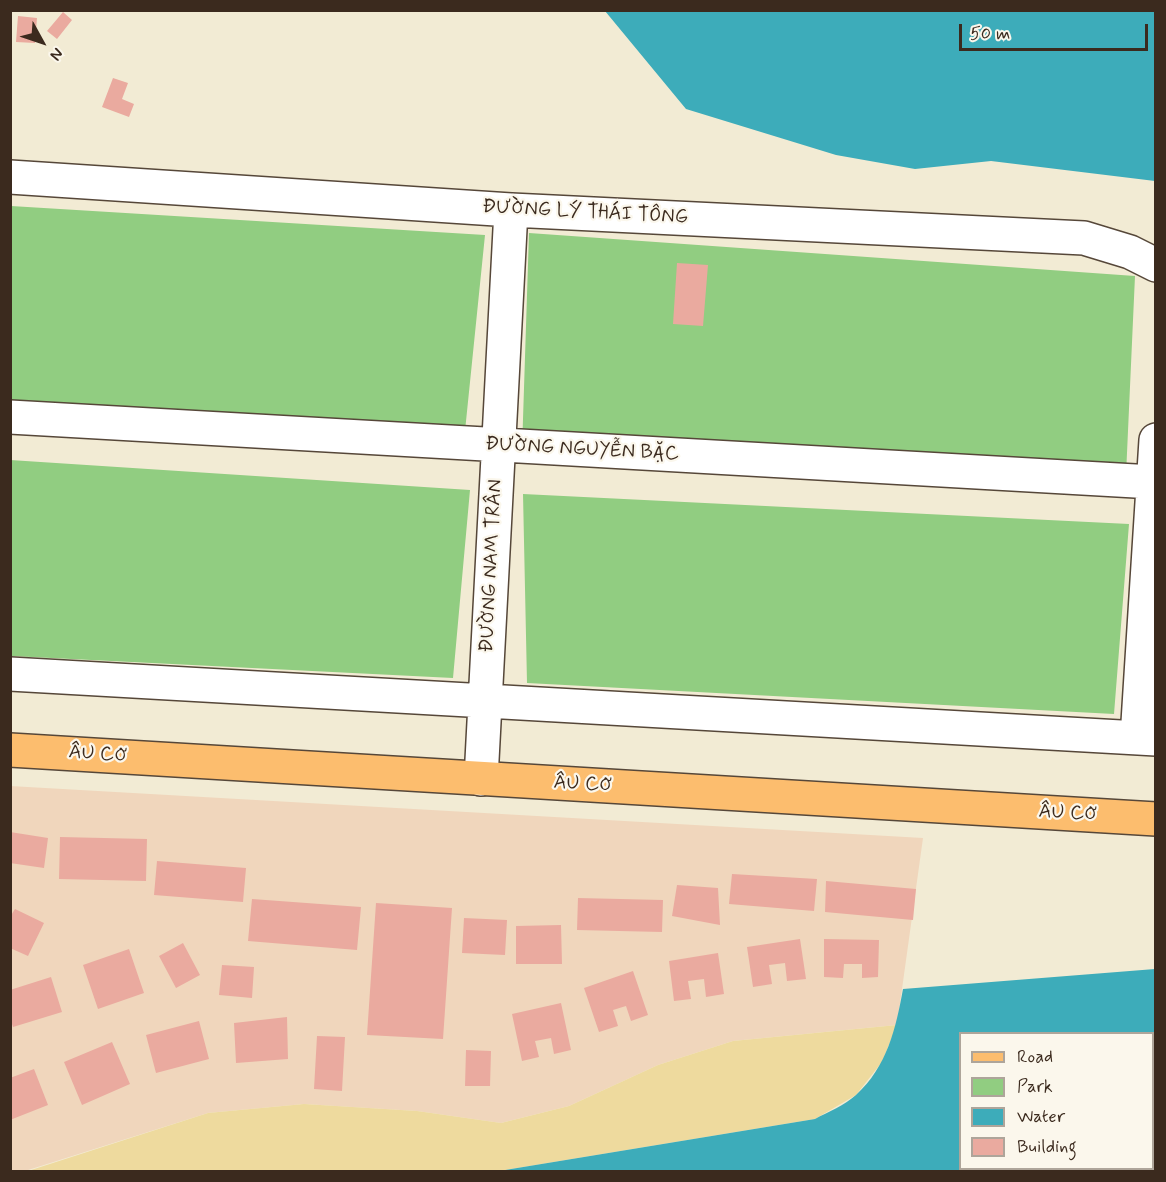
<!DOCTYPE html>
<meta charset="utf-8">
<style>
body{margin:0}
#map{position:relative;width:1166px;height:1182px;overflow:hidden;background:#f2ebd4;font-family:Mynerve,sans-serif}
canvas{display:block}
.frame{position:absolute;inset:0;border:12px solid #3b2a1e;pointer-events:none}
.legend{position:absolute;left:959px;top:1032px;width:195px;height:138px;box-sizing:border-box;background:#fbf7ec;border:2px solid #aea59a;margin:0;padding:8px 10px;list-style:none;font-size:18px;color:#3b2a1e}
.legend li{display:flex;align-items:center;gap:12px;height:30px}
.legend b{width:30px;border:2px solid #aea59a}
.north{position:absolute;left:12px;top:12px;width:60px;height:60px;-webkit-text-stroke:4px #fbf7ec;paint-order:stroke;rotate:130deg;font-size:16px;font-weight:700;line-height:24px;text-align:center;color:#3b2a1e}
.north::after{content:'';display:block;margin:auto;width:21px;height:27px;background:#3b2a1e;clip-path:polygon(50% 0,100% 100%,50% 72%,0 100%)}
.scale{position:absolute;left:959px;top:24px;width:189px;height:27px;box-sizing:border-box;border:3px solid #3b2a1e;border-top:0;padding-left:8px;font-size:18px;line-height:21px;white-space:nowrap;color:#3b2a1e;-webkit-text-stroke:4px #fbf7ec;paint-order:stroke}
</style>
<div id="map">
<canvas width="1166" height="1182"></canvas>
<div class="frame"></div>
<ul class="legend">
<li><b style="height:8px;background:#fcbd6e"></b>Road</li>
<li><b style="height:16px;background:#91cd81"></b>Park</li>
<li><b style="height:16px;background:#3dacba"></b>Water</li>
<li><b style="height:16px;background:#eaaa9f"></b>Building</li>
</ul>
<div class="north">N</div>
<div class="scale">50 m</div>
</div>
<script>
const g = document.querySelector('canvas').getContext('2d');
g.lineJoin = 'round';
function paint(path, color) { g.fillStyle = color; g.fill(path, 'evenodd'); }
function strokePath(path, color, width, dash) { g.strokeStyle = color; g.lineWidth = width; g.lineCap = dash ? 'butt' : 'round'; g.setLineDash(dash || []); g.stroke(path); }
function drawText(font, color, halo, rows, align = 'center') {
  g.font = font + ' Mynerve,sans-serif'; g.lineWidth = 4.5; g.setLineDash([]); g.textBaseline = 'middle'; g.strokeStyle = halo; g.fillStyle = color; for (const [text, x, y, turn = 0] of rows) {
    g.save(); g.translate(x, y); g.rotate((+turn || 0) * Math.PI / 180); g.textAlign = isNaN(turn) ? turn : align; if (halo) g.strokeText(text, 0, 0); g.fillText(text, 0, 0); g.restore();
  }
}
paint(new Path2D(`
 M 10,786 L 923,838 L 897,1025 L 733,1041 L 658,1065 L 569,1106 L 501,1123 L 417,1111 L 304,1104 L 208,1113 L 25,1171 L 11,1171 Z`), '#f0d6bc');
paint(new Path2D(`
 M 11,206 L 485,235 L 465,431 L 11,410 Z
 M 529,233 L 1135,276 L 1126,475 L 522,450 Z
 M 10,460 L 470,490 L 453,678 L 11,656 Z
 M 523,494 L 1129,524 L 1114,714 L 527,683 Z`), '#91cd81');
paint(new Path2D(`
 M 897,1025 L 882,1062 L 856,1095 L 815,1119 L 499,1171 L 25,1172 L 208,1113 L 304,1104 L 417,1111 L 501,1123 L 569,1106 L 658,1065 L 733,1041 Z`), '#eeda9e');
paint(new Path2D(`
 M 605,11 L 1155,11 L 1155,181 L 991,161 L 915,169 L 836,155 L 686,109 Z
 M 1155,969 L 1155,1171 L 499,1171 L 815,1119 C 828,1112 845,1105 856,1095 C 887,1067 896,1028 903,989 ZM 960,1034 L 1152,1034 L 1152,1168 L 960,1168 Z`), '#3dacba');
paint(new Path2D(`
 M 63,12 L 72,20 L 57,39 L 47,31 Z
 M 18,16 L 37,18 L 35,43 L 16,42 Z
 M 113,78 L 128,83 L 122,99 L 134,104 L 129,117 L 102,107 Z
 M 677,263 L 708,265 L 703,326 L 673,324 Z
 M 10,832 L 48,838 L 44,868 L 10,863 Z
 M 60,837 L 147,839 L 146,881 L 59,879 Z
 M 157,861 L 246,868 L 243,902 L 154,895 Z
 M 732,874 L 817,879 L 814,911 L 729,904 Z
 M 826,881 L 916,889 L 913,920 L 825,912 Z
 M 677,885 L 718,888 L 720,925 L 672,916 Z
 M 578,898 L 663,900 L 662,932 L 577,930 Z
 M 252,899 L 361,907 L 357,950 L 248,941 Z
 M 376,903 L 452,908 L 443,1039 L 367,1035 Z
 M 15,909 L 44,923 L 28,956 L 10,948 L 10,917 Z
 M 464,918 L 507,920 L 505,955 L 462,953 Z
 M 561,925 L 562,964 L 516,964 L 516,926 Z
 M 800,939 L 806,979 L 787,981 L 785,963 L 769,965 L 772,984 L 753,987 L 747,947 Z
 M 824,939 L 879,940 L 878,977 L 862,978 L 862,964 L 844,964 L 843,978 L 824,977 Z
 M 183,943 L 200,975 L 176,988 L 159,956 Z
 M 129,949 L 144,993 L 98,1009 L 83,965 Z
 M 718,953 L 724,994 L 706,997 L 704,979 L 688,981 L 691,999 L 674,1001 L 669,961 Z
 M 222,965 L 254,967 L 252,998 L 219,995 Z
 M 633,971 L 648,1015 L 631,1021 L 626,1006 L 613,1010 L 618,1026 L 599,1032 L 584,988 Z
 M 51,977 L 62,1012 L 13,1027 L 10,1018 L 10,990 Z
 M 561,1003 L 571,1050 L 554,1054 L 551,1038 L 535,1041 L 539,1057 L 522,1061 L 512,1014 Z
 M 287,1017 L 288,1059 L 236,1063 L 234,1023 Z
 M 199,1021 L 209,1059 L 156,1073 L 146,1035 Z
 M 317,1036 L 345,1037 L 342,1091 L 314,1089 Z
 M 112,1042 L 130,1084 L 82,1105 L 64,1062 Z
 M 466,1050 L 491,1051 L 490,1086 L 465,1086 Z
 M 34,1069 L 48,1105 L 10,1120 L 10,1078 Z`), '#eaaa9f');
const minor = new Path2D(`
 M 10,177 L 511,210 L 1084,238 L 1130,252 L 1156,265
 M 10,417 L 1153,482
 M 10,674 L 1156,739
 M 1137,738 L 1156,440
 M 481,779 L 511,210`);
const major = new Path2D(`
 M 10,750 L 1156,819`);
strokePath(minor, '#564739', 36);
strokePath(major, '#564739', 36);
strokePath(minor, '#fff', 33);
strokePath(major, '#fcbd6e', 33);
drawText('20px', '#3b2a1e', '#fbf7ec', [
 ["ĐƯỜNG LÝ THÁI TÔNG",585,213,3],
 ["ĐƯỜNG NGUYỄN BẶC",582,450,3],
 ["ĐƯỜNG NAM TRÂN",492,566,-87],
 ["ÂU CƠ",98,755,4],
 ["ÂU CƠ",583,785,3],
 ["ÂU CƠ",1068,814,3]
]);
</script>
